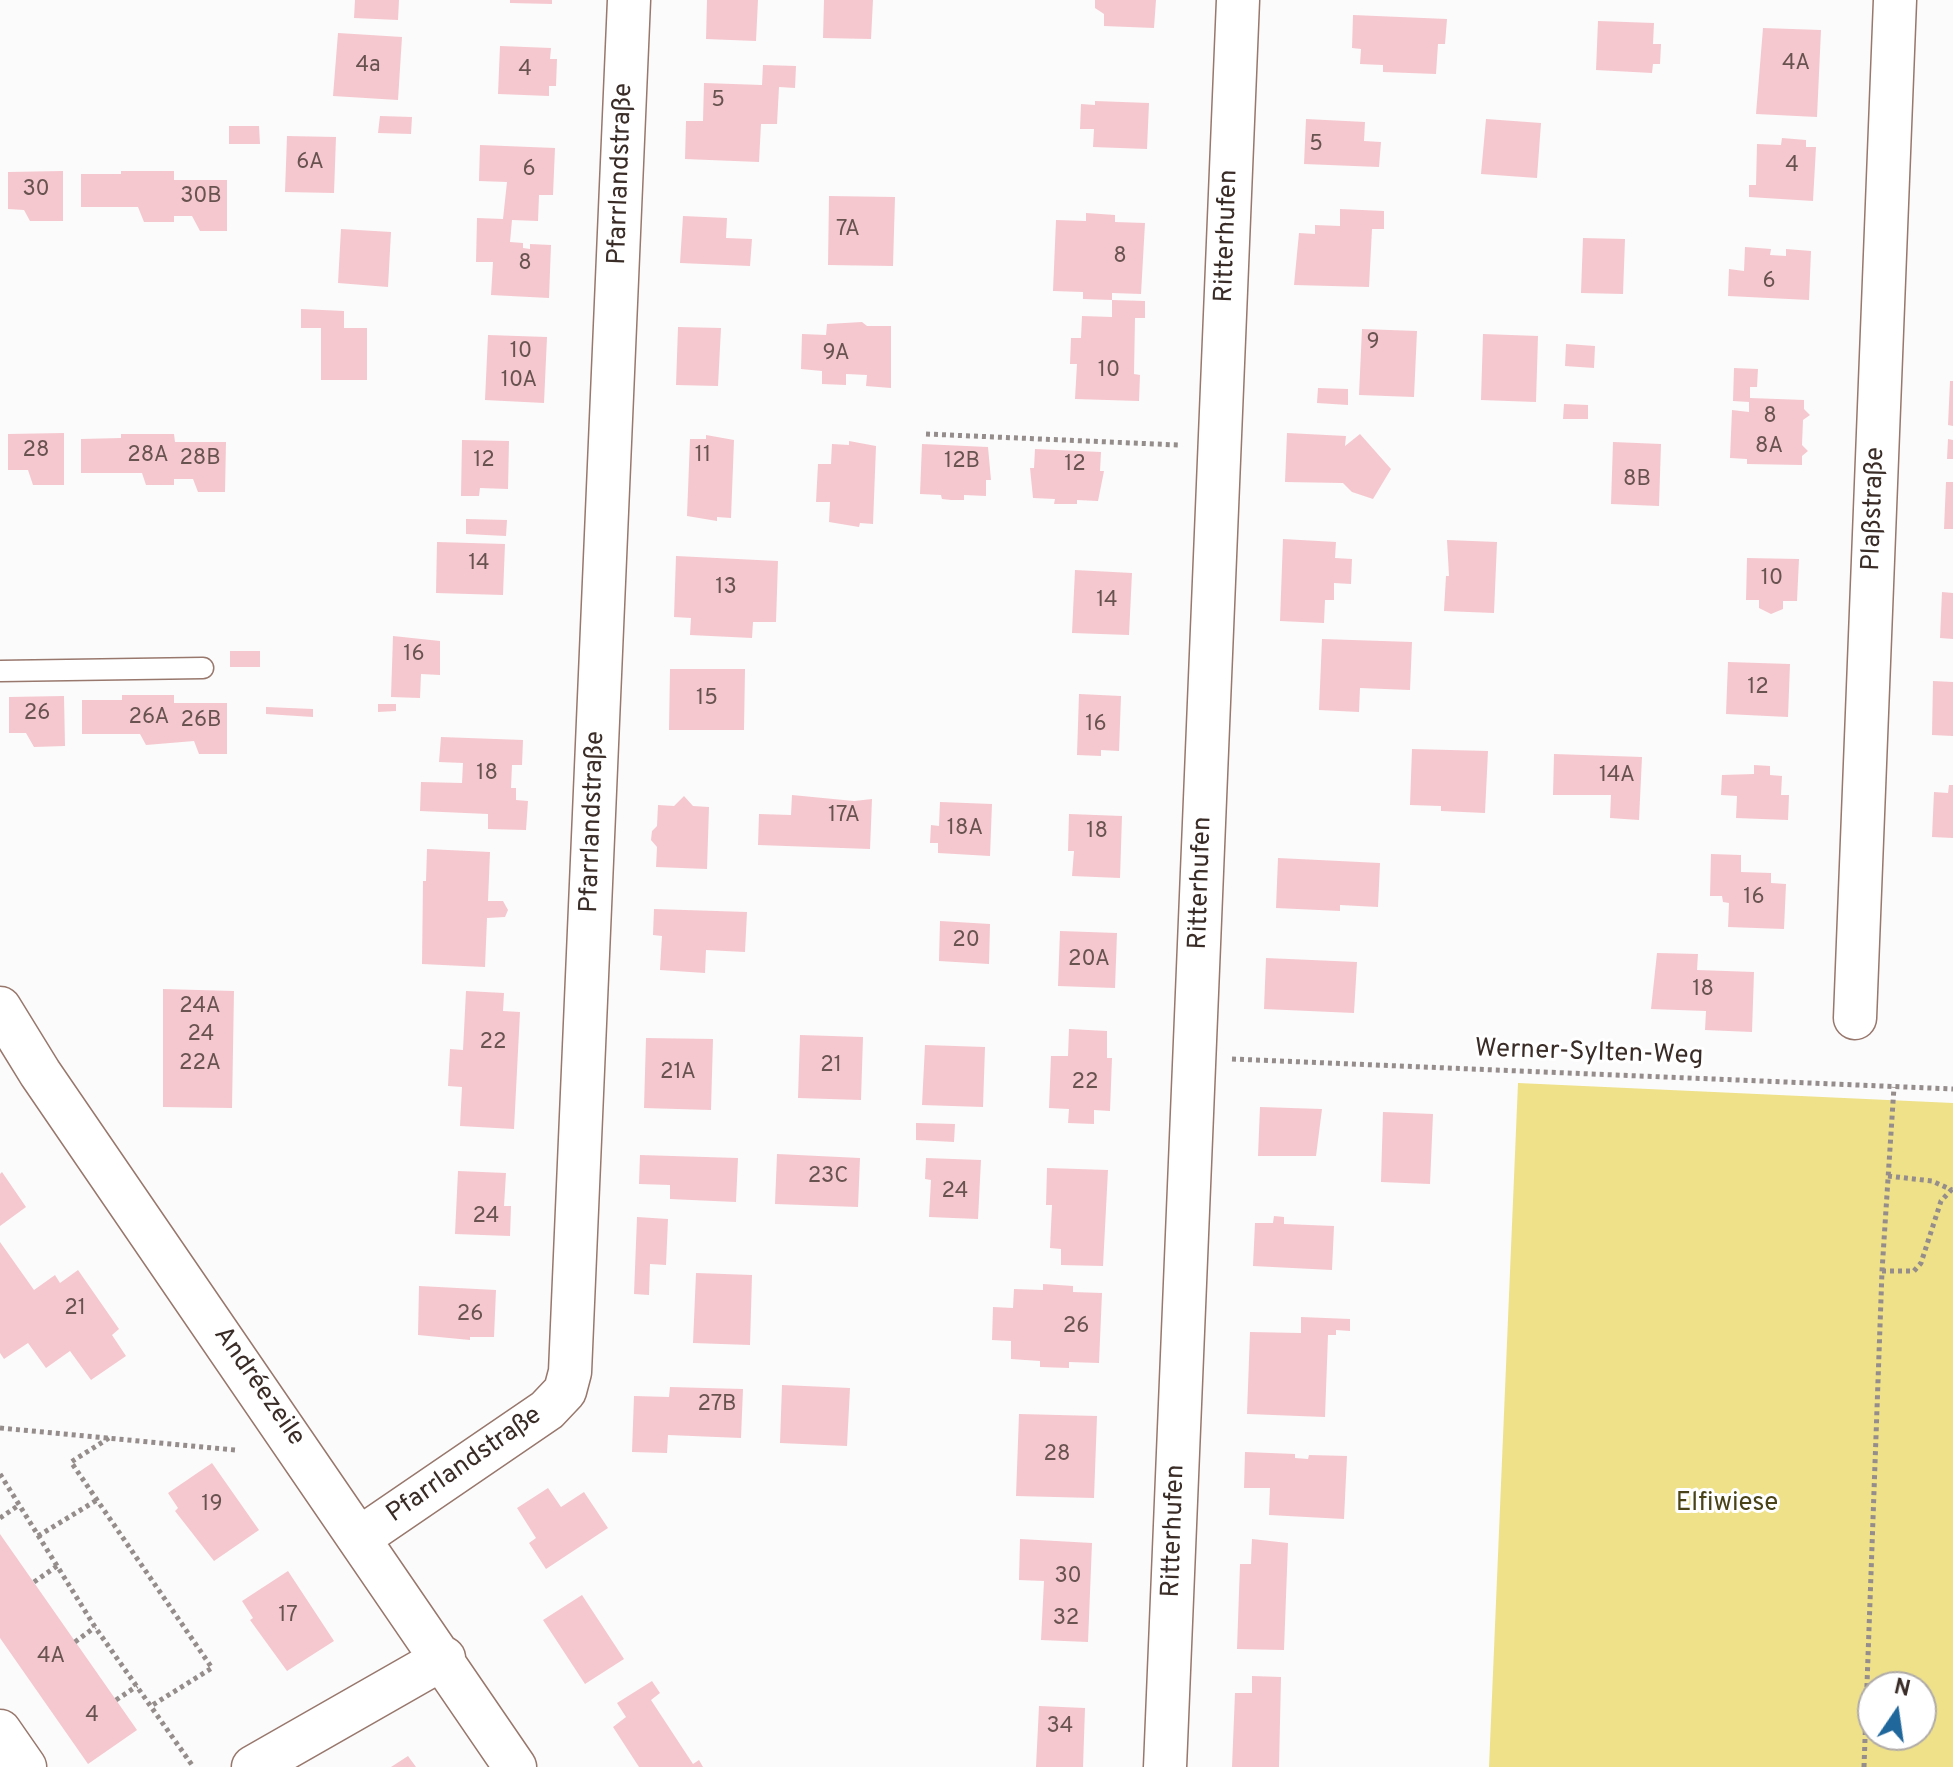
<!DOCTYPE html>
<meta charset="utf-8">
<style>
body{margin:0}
#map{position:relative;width:1953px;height:1767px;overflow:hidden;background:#fbfbfb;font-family:Overpass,sans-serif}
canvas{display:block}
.north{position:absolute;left:1857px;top:1671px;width:80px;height:80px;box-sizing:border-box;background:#fff;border:2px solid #b0aba9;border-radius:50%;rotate:13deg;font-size:22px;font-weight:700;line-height:32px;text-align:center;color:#3a2c27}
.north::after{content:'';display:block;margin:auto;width:28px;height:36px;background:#20679c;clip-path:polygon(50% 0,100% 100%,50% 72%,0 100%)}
</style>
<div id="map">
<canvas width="1953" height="1767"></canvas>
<div class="north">N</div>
</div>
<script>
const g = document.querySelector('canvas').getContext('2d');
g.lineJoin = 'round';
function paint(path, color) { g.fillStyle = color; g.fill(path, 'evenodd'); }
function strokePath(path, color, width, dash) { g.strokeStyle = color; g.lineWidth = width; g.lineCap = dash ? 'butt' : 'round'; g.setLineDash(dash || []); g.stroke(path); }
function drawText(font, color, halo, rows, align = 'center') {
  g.font = font + ' Overpass,sans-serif'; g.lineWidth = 6; g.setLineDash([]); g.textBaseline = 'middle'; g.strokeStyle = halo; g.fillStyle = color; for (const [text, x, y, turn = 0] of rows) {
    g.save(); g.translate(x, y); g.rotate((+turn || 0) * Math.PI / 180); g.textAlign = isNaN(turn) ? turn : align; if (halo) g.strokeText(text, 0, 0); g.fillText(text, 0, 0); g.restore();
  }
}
paint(new Path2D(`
 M 1518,1083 L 1953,1103 L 1953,1767 L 1489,1767 ZM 1873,1687 L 1921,1687 L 1921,1735 L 1873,1735 Z`), '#eee18a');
paint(new Path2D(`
 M 355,0 L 399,0 L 398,20 L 354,18 Z
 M 510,0 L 552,0 L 552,4 L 510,3 Z
 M 707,0 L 758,0 L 756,41 L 706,39 Z
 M 824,0 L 873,0 L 871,39 L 823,38 Z
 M 1095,0 L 1156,0 L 1154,28 L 1104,26 L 1104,14 L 1095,8 Z
 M 1353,15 L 1447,19 L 1445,44 L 1438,44 L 1436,74 L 1383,72 L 1383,65 L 1360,64 L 1361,49 L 1352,48 Z
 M 1598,21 L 1654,23 L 1653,44 L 1661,44 L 1660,64 L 1653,64 L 1652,73 L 1596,70 Z
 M 1763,28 L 1821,30 L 1817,117 L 1756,114 Z
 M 338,33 L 402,37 L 398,100 L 333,96 Z
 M 500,46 L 551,48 L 550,59 L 557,59 L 556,86 L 549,86 L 549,96 L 498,94 Z
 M 763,65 L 796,66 L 795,88 L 779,87 L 777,124 L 761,124 L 759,162 L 685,159 L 686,121 L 703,121 L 704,83 L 762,85 Z
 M 1095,101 L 1149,103 L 1147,149 L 1093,147 L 1094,129 L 1080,129 L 1081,104 L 1095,105 Z
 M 380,116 L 412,117 L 411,134 L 378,133 Z
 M 1306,119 L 1365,122 L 1364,141 L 1381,142 L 1379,167 L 1304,164 Z
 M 1486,119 L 1541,123 L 1537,178 L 1481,174 Z
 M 229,126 L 259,126 L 260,144 L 229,144 Z
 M 287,136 L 336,137 L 334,193 L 285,192 Z
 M 1782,138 L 1806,140 L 1806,147 L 1816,147 L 1813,201 L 1749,197 L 1749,185 L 1756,185 L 1757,144 L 1781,145 Z
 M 480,145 L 555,148 L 553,195 L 539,195 L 538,221 L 512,220 L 510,242 L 523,243 L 523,248 L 530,249 L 530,244 L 551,245 L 549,298 L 491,295 L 493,262 L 476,262 L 477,218 L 503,219 L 507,182 L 479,181 Z
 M 63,171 L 63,221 L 30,221 L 24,210 L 8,209 L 8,172 Z
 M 121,171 L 174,171 L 174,180 L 227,180 L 227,231 L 200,231 L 192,216 L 174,216 L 174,222 L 144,222 L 138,207 L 81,207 L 81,174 L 121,174 Z
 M 829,196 L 895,197 L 893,266 L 828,265 Z
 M 1340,209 L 1384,211 L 1384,229 L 1372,229 L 1369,287 L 1294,285 L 1299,233 L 1315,234 L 1315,225 L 1340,226 Z
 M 1086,213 L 1115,215 L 1115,222 L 1145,223 L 1141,294 L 1112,293 L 1112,300 L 1083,299 L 1083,292 L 1053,291 L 1056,220 L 1086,221 Z
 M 683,216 L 727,218 L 726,238 L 752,239 L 750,266 L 680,263 Z
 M 341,229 L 391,232 L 388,287 L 338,283 Z
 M 1583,238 L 1625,239 L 1623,294 L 1581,293 Z
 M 1745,247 L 1771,249 L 1770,255 L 1786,256 L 1786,249 L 1811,251 L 1809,300 L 1728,296 L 1729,269 L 1744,271 Z
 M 1112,300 L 1145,301 L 1145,318 L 1135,318 L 1134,374 L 1140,375 L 1139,401 L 1075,399 L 1077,364 L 1070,364 L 1071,338 L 1081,338 L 1082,316 L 1112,317 Z
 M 301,309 L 344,311 L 344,328 L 367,328 L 367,380 L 321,380 L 321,328 L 301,328 Z
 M 862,322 L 867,326 L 891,326 L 891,388 L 866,386 L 867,375 L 846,374 L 846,385 L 822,384 L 822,371 L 801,369 L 802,334 L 826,335 L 827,324 Z
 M 678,327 L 721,328 L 718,386 L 676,385 Z
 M 1362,329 L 1417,331 L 1414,397 L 1359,395 Z
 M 1483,334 L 1538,336 L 1536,402 L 1481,400 Z
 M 488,335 L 547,337 L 544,403 L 485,400 Z
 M 1566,344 L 1595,346 L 1594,368 L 1565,366 Z
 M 1734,368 L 1758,369 L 1757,387 L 1750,387 L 1750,398 L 1804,400 L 1804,409 L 1810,415 L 1803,420 L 1802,445 L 1808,451 L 1802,456 L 1802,465 L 1747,464 L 1747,459 L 1730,458 L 1732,410 L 1749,412 L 1749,402 L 1733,401 Z
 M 1950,381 L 1953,381 L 1953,426 L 1948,425 Z
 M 1318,388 L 1348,389 L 1348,405 L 1317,403 Z
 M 1564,404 L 1588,405 L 1588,419 L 1563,419 Z
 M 64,433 L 64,485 L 33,485 L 28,470 L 8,470 L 8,434 Z
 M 1287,433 L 1346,436 L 1345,446 L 1360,434 L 1391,469 L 1373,499 L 1352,492 L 1343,483 L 1285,482 Z
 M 121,434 L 174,434 L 175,442 L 226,442 L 225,492 L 198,492 L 193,479 L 174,479 L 174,485 L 146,485 L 142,473 L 81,473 L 81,439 L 121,438 Z
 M 706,435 L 734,440 L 731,518 L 717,517 L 717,521 L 687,516 L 690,439 L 706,439 Z
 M 1948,439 L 1953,440 L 1953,459 L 1947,459 Z
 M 462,440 L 509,441 L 508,489 L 480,488 L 479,496 L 461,496 Z
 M 849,441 L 876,446 L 873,524 L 860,523 L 859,527 L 829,522 L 830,502 L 816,502 L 818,464 L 831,464 L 832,444 L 849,445 Z
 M 1613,442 L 1661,444 L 1659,506 L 1611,504 Z
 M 922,444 L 988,447 L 991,480 L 986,480 L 986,496 L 964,495 L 964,500 L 951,500 L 942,499 L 941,495 L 920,494 Z
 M 1035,449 L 1101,452 L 1100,471 L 1104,471 L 1098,501 L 1077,500 L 1077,504 L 1054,504 L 1055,499 L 1033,498 L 1030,468 L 1034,468 Z
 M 1946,482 L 1953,482 L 1953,529 L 1944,529 Z
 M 466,519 L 507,520 L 506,536 L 466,534 Z
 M 1283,539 L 1336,542 L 1335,558 L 1352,559 L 1351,584 L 1334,583 L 1334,600 L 1325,600 L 1324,623 L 1280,621 Z
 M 1447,540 L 1497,542 L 1494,613 L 1444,611 L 1446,576 L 1449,576 Z
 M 437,542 L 505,544 L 503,595 L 436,593 Z
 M 676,556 L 778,561 L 776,622 L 753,622 L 752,638 L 690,635 L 691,618 L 674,617 Z
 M 1747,558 L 1799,559 L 1797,601 L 1783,601 L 1783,609 L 1771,614 L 1759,608 L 1759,600 L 1746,600 Z
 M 1075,570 L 1132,573 L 1129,635 L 1072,633 Z
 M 1942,592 L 1953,593 L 1953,639 L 1940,638 Z
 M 393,636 L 440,641 L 440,675 L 421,674 L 420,698 L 391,697 Z
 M 1322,639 L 1412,642 L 1410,690 L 1360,688 L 1359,712 L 1319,710 Z
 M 230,651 L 260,651 L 260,667 L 230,667 Z
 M 1728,662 L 1790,664 L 1788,717 L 1726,714 Z
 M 670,669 L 745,669 L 744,730 L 669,730 Z
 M 1933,681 L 1953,682 L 1953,736 L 1932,735 Z
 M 1079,694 L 1121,696 L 1119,751 L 1101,750 L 1101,756 L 1077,755 Z
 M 122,695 L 174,695 L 174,703 L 227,703 L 227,754 L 199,754 L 194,741 L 146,745 L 140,734 L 82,734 L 82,700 L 122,700 Z
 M 64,696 L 65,746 L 34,747 L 26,733 L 9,733 L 9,697 Z
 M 378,704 L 396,704 L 396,711 L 378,712 Z
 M 266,707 L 313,709 L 313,717 L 266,714 Z
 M 441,737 L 523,740 L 522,765 L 512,765 L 511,788 L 516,788 L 516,800 L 528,801 L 526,830 L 488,829 L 488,814 L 420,811 L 421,782 L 462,783 L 463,763 L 439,762 Z
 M 1412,749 L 1488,751 L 1485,813 L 1441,811 L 1441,806 L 1410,805 Z
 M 1554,754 L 1642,757 L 1639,820 L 1610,818 L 1611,795 L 1553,795 Z
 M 1754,765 L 1770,766 L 1770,775 L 1782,776 L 1781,795 L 1789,795 L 1788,820 L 1736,818 L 1737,796 L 1721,795 L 1722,775 L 1754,774 Z
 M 1949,785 L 1953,785 L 1953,838 L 1932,837 L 1934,792 L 1948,793 Z
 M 792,795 L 854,801 L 872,799 L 870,849 L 758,845 L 759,814 L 791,815 Z
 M 684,796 L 693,806 L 709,807 L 707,869 L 656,867 L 657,847 L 651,840 L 652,831 L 657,826 L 658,805 L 674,806 Z
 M 940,802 L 992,804 L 990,856 L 938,853 L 938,843 L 930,843 L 931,825 L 939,826 Z
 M 1069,814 L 1122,816 L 1120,878 L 1072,876 L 1074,851 L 1068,851 Z
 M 427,849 L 490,852 L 488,901 L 503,901 L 508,910 L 505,917 L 487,918 L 485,967 L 422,964 L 423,881 L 426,881 Z
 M 1711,854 L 1741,855 L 1741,872 L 1771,873 L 1771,883 L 1786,884 L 1784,929 L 1728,927 L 1729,903 L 1723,902 L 1722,896 L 1710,896 Z
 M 1278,858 L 1380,863 L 1378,907 L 1340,905 L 1340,911 L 1276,908 Z
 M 654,909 L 747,912 L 745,952 L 706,950 L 705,973 L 660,970 L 662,936 L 653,935 Z
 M 940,921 L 990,924 L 989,964 L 939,961 Z
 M 1060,931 L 1117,933 L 1115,988 L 1058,986 Z
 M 1657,953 L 1698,954 L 1697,970 L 1754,972 L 1752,1032 L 1705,1030 L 1706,1011 L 1651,1009 Z
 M 1266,958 L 1357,962 L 1354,1013 L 1264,1009 Z
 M 163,989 L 234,991 L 232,1108 L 163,1107 Z
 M 466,991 L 504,993 L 503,1011 L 520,1012 L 514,1129 L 460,1126 L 462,1087 L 448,1086 L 450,1049 L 463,1050 Z
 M 1069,1029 L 1107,1031 L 1107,1058 L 1112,1058 L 1110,1111 L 1094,1110 L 1094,1124 L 1068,1123 L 1069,1109 L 1049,1108 L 1051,1056 L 1068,1056 Z
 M 800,1035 L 863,1037 L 861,1100 L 798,1098 Z
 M 646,1038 L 713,1039 L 711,1110 L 644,1108 Z
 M 925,1045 L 985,1047 L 983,1107 L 922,1105 Z
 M 1260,1107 L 1322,1109 L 1316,1156 L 1258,1156 Z
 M 1383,1112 L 1433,1114 L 1430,1184 L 1381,1182 Z
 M 916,1123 L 955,1124 L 954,1142 L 916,1140 Z
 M 777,1154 L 860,1158 L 858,1207 L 775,1204 Z
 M 640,1155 L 738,1158 L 736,1202 L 670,1199 L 670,1185 L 639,1184 Z
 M 926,1158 L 981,1160 L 978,1219 L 929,1217 L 931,1180 L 925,1179 Z
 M 1047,1168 L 1108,1170 L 1103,1266 L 1061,1265 L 1061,1249 L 1050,1248 L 1052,1205 L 1046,1205 Z
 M 458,1171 L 506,1173 L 504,1206 L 511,1206 L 510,1236 L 455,1234 Z
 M 2,1172 L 26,1207 L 0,1226 L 0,1174 Z
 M 1274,1216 L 1284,1217 L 1284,1224 L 1334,1226 L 1332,1270 L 1253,1266 L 1255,1223 L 1273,1223 Z
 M 637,1217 L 668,1219 L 666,1265 L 650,1264 L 649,1295 L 634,1294 Z
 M 0,1242 L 34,1290 L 55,1275 L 60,1283 L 78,1270 L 119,1329 L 112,1335 L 126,1356 L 91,1380 L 70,1351 L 46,1368 L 28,1343 L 4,1359 L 0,1353 Z
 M 696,1273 L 752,1275 L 750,1345 L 693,1343 Z
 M 1043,1284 L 1073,1286 L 1073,1292 L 1102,1293 L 1099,1363 L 1069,1362 L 1069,1368 L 1040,1367 L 1040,1361 L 1011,1359 L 1011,1341 L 992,1340 L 993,1307 L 1013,1308 L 1014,1289 L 1043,1290 Z
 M 419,1286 L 496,1290 L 494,1337 L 470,1337 L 470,1340 L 418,1335 Z
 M 1301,1317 L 1350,1319 L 1350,1331 L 1336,1330 L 1336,1335 L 1328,1335 L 1325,1417 L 1247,1414 L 1250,1332 L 1301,1333 Z
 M 782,1385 L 850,1388 L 847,1446 L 780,1443 Z
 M 670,1387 L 743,1389 L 741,1438 L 668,1435 L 667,1453 L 632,1452 L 634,1396 L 669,1397 Z
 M 1019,1414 L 1097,1416 L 1094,1498 L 1016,1496 Z
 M 1245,1452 L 1295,1454 L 1295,1458 L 1308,1459 L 1309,1455 L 1347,1456 L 1344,1519 L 1269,1515 L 1270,1488 L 1244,1488 Z
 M 212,1463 L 259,1530 L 214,1561 L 175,1511 L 178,1508 L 168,1493 Z
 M 548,1488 L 561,1507 L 584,1492 L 608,1528 L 546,1569 L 529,1543 L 536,1538 L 517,1508 Z
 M 0,1534 L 137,1730 L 88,1764 L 0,1638 Z
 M 1020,1539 L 1092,1543 L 1088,1642 L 1041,1640 L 1044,1581 L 1019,1580 Z
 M 1252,1539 L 1288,1543 L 1284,1650 L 1237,1649 L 1240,1564 L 1251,1564 Z
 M 288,1571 L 334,1641 L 287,1671 L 250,1620 L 253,1618 L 242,1601 Z
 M 582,1595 L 624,1659 L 585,1684 L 543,1620 Z
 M 1252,1676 L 1281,1677 L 1279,1767 L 1232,1767 L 1235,1693 L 1252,1693 Z
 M 652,1681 L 660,1693 L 651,1700 L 693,1764 L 699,1760 L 703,1767 L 639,1767 L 613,1727 L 626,1717 L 617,1703 Z
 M 1039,1706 L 1085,1708 L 1083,1767 L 1036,1767 Z
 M 408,1756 L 416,1767 L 391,1767 Z`), '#f5c8cf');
const lane = new Path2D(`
 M 0,671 L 203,668`);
const street = new Path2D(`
 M 0,1008 L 40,1073 L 515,1767
 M 1855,1018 L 1895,0
 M 361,1537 L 547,1410 L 565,1391 L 570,1372 L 629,0
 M 0,1731 L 25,1767
 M 253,1767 L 444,1658
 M 1165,1767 L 1238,0`);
strokePath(lane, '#98776c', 23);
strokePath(street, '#98776c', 45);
strokePath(new Path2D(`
 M 926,434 L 1178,445
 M 1232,1059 L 1953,1089
 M 1888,1176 L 1932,1181 L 1952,1190
 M 1882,1271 L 1914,1271 L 1921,1263 L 1941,1201 L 1953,1188
 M 0,1428 L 235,1450
 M 109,1438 L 71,1462 L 212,1668 L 151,1706
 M 0,1474 L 95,1627 L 192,1765
 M 0,1518 L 19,1505
 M 38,1536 L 97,1500
 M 34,1582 L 57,1566
 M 75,1642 L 95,1627
 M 116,1700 L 137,1686
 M 1864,1767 L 1882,1271 L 1894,1087`), '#958d8b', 5, [4, 4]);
strokePath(lane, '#fff', 20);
strokePath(street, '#fff', 42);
drawText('22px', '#695351', null, [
 ["4A",1796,65],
 ["4a",368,67],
 ["4",525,71],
 ["5",718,102],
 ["5",1316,146],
 ["6A",310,164],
 ["4",1792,167],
 ["6",529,171],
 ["30",36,191],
 ["30B",201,198],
 ["7A",848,231],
 ["8",1120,258],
 ["8",525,265],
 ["6",1769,283],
 ["9",1373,344],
 ["10",521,353],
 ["9A",836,355],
 ["10",1109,372],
 ["10A",519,382],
 ["8",1770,418],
 ["8A",1769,448],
 ["28",36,452],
 ["28A",148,457],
 ["11",703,457],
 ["28B",200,460],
 ["12",484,462],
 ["12B",962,463],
 ["12",1075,466],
 ["8B",1637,481],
 ["14",479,565],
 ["10",1772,580],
 ["13",726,589],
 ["14",1107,602],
 ["16",414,656],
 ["12",1758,689],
 ["15",707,700],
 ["26",37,715],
 ["26A",149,719],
 ["26B",201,722],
 ["16",1096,726],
 ["18",487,775],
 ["14A",1617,777],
 ["17A",844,817],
 ["18A",965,830],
 ["18",1097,833],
 ["16",1754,899],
 ["20",966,942],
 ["20A",1089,961],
 ["18",1703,991],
 ["24A",200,1008],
 ["24",201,1036],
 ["22",493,1044],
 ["22A",200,1065],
 ["21",831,1067],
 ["21A",678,1074],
 ["22",1085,1084],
 ["23C",828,1178],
 ["24",955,1193],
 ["24",486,1218],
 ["21",75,1310],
 ["26",470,1316],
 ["26",1076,1328],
 ["27B",717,1406],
 ["28",1057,1456],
 ["19",212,1506],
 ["30",1068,1578],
 ["17",288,1617],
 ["32",1066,1620],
 ["4A",51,1658],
 ["4",92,1717],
 ["34",1060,1728]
]);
drawText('26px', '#3a2c27', '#fff', [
 ["Pfarrlandstraße",622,174,-88],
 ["Ritterhufen",1228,236,-88],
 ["Plaßstraße",1875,509,-88],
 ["Pfarrlandstraße",594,822,-88],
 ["Ritterhufen",1202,883,-88],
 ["Werner-Sylten-Weg",1589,1054,2],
 ["Andréezeile",258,1387,55],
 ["Pfarrlandstraße",465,1466,-35],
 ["Ritterhufen",1175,1531,-88]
]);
drawText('26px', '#494317', '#fff', [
 ["Elfiwiese",1727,1505]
]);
</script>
